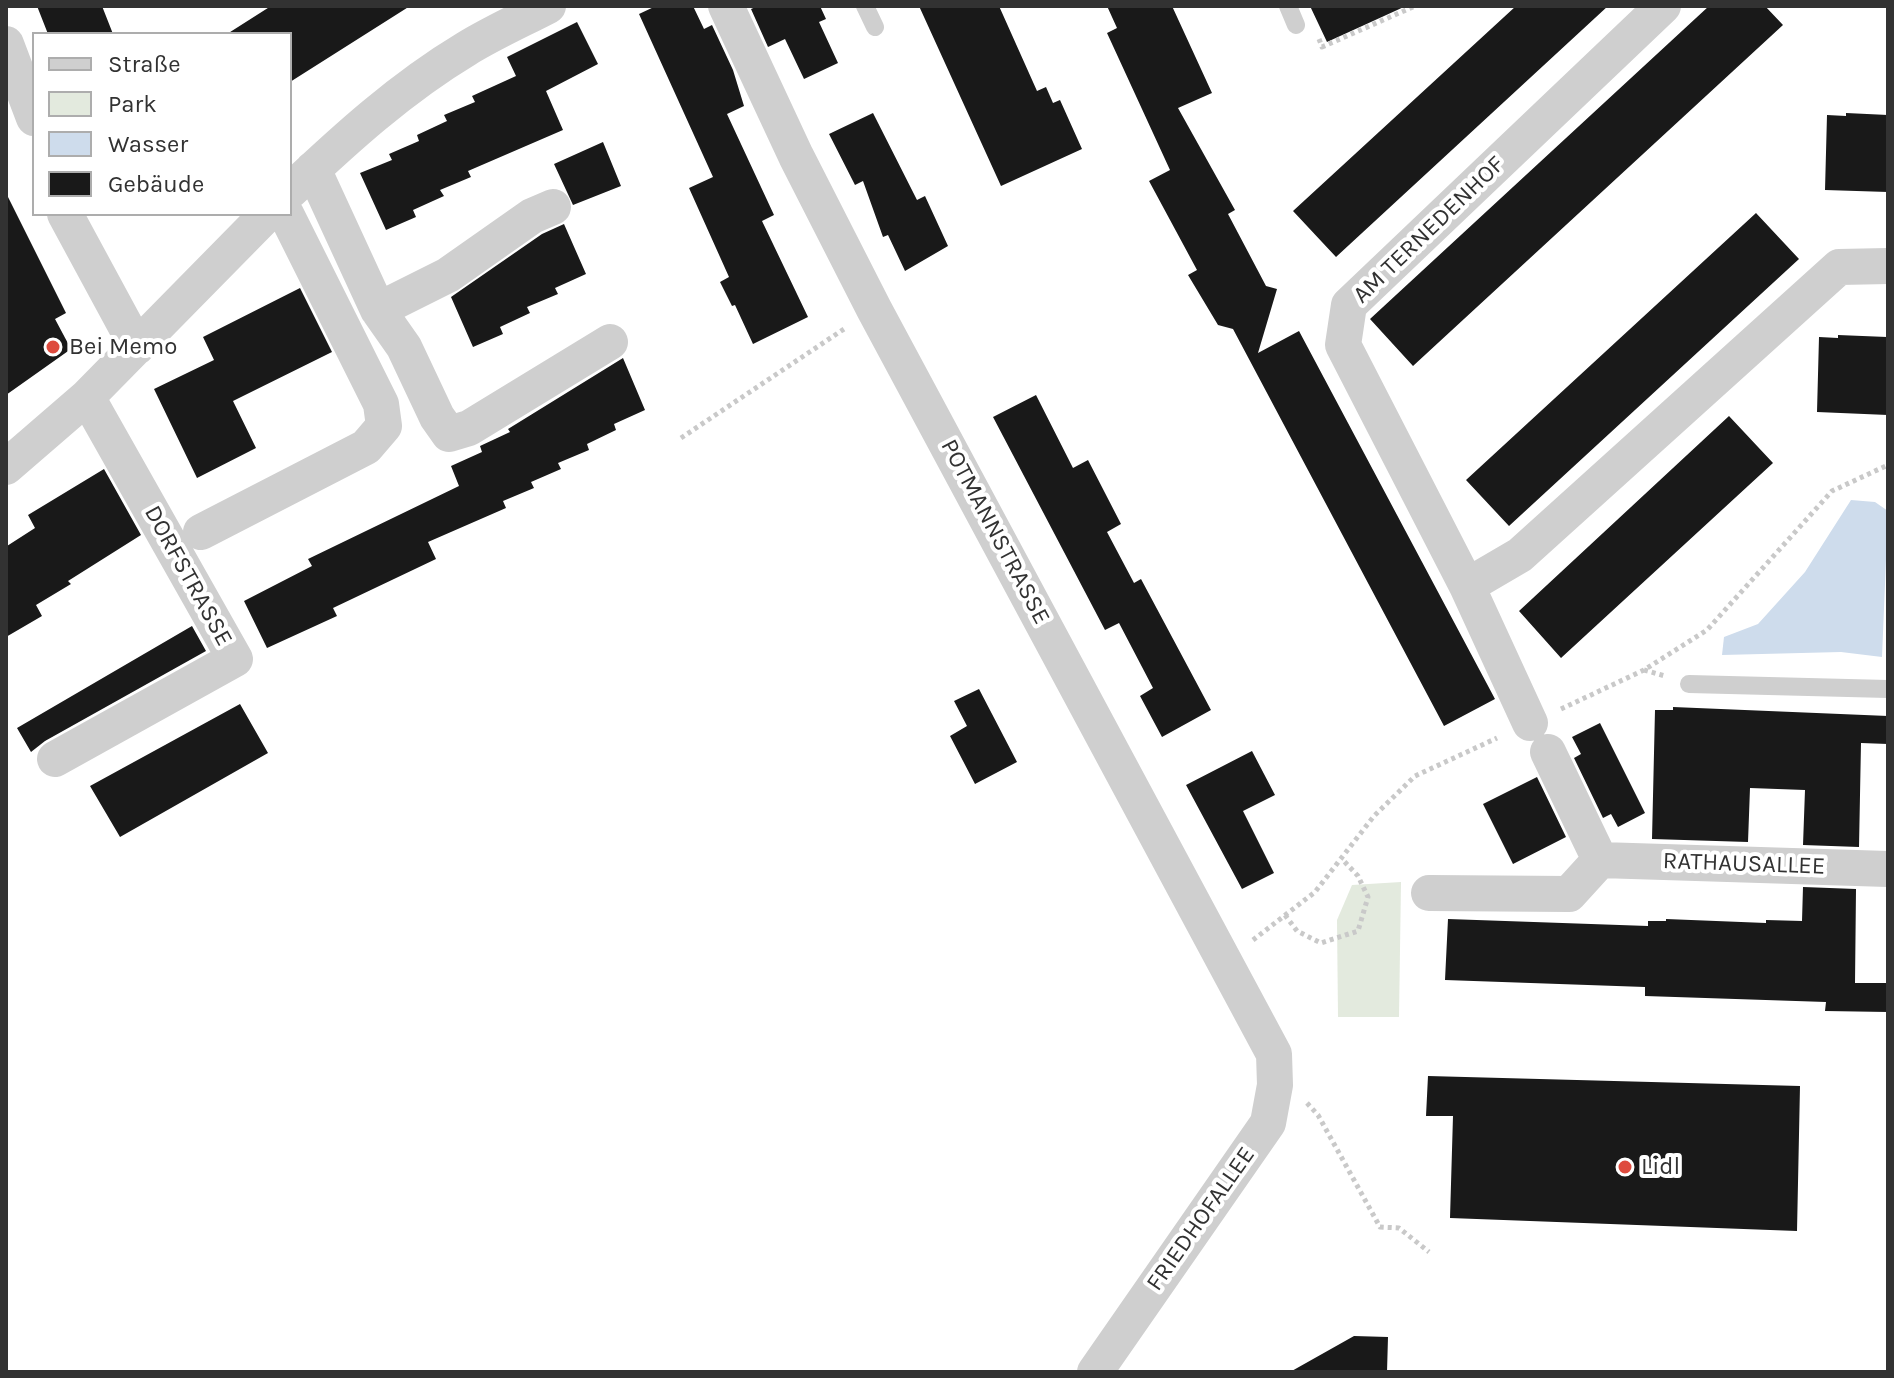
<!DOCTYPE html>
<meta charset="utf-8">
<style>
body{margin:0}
#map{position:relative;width:1894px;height:1378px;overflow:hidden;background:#fff;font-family:Karla,sans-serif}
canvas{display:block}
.frame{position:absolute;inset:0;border:8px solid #323232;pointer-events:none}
.legend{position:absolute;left:32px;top:32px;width:260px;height:184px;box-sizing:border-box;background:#fff;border:2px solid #adadad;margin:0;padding:10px 14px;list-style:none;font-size:24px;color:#323232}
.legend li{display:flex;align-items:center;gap:16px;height:40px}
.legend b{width:40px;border:2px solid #adadad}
</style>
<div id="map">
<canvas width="1894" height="1378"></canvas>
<div class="frame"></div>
<ul class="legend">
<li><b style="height:10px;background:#cfcfcf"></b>Straße</li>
<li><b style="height:22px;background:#e3eade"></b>Park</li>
<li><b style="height:22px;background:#cedcec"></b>Wasser</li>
<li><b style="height:22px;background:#191919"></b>Gebäude</li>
</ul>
</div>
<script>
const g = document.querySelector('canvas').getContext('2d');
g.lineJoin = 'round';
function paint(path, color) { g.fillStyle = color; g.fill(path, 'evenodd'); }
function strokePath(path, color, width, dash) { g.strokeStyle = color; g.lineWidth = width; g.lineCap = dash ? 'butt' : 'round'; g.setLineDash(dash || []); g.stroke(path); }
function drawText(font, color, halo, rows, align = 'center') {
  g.font = font + ' Karla,sans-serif'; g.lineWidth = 8; g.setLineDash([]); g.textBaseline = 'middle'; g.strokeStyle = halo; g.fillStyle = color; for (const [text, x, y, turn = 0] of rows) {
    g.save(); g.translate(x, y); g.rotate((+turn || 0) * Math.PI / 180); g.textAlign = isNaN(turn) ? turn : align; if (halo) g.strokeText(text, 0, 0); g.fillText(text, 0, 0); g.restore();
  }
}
paint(new Path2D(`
 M 1401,882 L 1399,1017 L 1338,1017 L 1337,920 L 1352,885 Z`), '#e3eade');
paint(new Path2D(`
 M 1851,500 L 1875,502 L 1888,511 L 1882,657 L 1841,652 L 1722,655 L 1724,637 L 1758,624 L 1805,572 Z`), '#cedcec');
paint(new Path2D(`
 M 37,6 L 102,6 L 113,34 L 48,34 Z
 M 271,6 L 410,6 L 290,82 L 290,34 L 227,34 Z
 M 656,6 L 693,6 L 704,29 L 712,25 L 733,70 L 744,106 L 727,114 L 774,215 L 762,221 L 808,317 L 753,344 L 735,305 L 732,306 L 720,282 L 729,277 L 689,188 L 713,177 L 639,14 Z
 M 758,6 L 820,6 L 826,19 L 819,22 L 838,63 L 804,79 L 785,39 L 768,47 L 751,9 Z
 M 919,6 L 999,6 L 1037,91 L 1046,87 L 1053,103 L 1060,100 L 1082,149 L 1001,186 Z
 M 1107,6 L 1172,6 L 1212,93 L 1178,108 L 1235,210 L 1228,214 L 1266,286 L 1277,289 L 1258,353 L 1299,331 L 1495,699 L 1444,726 L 1233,329 L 1218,325 L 1188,275 L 1197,270 L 1149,181 L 1170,170 L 1107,33 L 1117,28 Z
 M 1310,6 L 1406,6 L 1327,42 Z
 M 1516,6 L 1608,6 L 1336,257 L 1293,211 Z
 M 1709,6 L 1765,6 L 1783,25 L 1413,366 L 1370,319 Z
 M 577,22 L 598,64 L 546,91 L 563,130 L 468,171 L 471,177 L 440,190 L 444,196 L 413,210 L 416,217 L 386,230 L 360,173 L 392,160 L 389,154 L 419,141 L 417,135 L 447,121 L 444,115 L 475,102 L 472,96 L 516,76 L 507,57 Z
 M 873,113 L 917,200 L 925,196 L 948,246 L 905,271 L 888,235 L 883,237 L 863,181 L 855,185 L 829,134 Z
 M 1846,113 L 1888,115 L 1888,192 L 1825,190 L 1827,115 L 1846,116 Z
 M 603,142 L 621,186 L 573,205 L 554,164 Z
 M 6,193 L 66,313 L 55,319 L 71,349 L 6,395 Z
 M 1756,213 L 1799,259 L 1509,526 L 1466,480 Z
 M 564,224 L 586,274 L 555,288 L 558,294 L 527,307 L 530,313 L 500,327 L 503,334 L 473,347 L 451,297 L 542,234 Z
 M 300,288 L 332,352 L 233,401 L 256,448 L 197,478 L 154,389 L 214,360 L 203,337 Z
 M 1838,335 L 1887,337 L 1888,415 L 1817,412 L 1819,337 L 1838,338 Z
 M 623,358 L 645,410 L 614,424 L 616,430 L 587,444 L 589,450 L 558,463 L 561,469 L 531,482 L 534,488 L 503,501 L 506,508 L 428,542 L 436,559 L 333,608 L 337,616 L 267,648 L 244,601 L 312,566 L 308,559 L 459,486 L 451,466 L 482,452 L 480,446 L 510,432 L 508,429 Z
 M 1036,395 L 1073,468 L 1088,460 L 1121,524 L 1107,532 L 1134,583 L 1141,579 L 1211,710 L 1162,737 L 1140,696 L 1153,688 L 1119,623 L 1105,630 L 993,417 Z
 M 1729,416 L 1773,463 L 1561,658 L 1519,611 Z
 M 104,469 L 141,535 L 68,581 L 71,584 L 36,605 L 42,616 L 6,637 L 6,543 L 7,546 L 35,528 L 28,515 Z
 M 192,626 L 206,651 L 45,741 L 31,752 L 17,728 Z
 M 979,689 L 1017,762 L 975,784 L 950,736 L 967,726 L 954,701 Z
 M 240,704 L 268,753 L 120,837 L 90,786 Z
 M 1673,707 L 1888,716 L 1888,744 L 1861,743 L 1859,847 L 1803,845 L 1805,790 L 1750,788 L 1748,842 L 1652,839 L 1655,710 L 1673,710 Z
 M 1600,723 L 1645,813 L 1618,827 L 1611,814 L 1603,818 L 1574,758 L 1581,754 L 1572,737 Z
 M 1252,751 L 1275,795 L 1243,811 L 1274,873 L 1242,889 L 1186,785 Z
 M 1537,777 L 1566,837 L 1513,864 L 1483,804 Z
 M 1803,887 L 1856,889 L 1855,983 L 1888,983 L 1888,1012 L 1825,1011 L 1826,1002 L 1645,996 L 1645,987 L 1445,980 L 1448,919 L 1648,926 L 1648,921 L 1666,921 L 1666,919 L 1766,923 L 1766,920 L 1802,921 Z
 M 1428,1076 L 1800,1086 L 1797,1231 L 1450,1218 L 1453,1116 L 1426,1116 Z
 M 1354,1336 L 1388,1337 L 1387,1372 L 1290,1372 Z`), '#191919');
strokePath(new Path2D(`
 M 1319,39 L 1322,47 L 1415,6
 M 681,438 L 844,329
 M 1644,670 L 1665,676
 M 1561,709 L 1644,670 L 1707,630 L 1832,491 L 1888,465
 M 1285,915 L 1297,931 L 1321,943 L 1358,931 L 1368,897 L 1358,876 L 1342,859
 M 1253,940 L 1315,892 L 1374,816 L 1415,776 L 1497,738
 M 1307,1103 L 1318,1115 L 1380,1227 L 1399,1228 L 1429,1252`), '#c9c9c9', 5, [4, 4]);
strokePath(new Path2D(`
 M 865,6 L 875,27
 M 1288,6 L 1296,25
 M 1689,684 L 1888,689`), '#cfcfcf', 18);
strokePath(new Path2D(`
 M 726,6 L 796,156 L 874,309 L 1274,1054 L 1275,1085 L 1268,1123 L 1095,1372
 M 1663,6 L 1349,305 L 1343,345 L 1467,586 L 1520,555 L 1839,267 L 1888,266
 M 6,44 L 34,118
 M 313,169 L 378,310 L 404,347 L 437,417 L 449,434 L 469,428 L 610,342
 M 290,191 C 345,139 401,88 466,49 C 492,33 521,20 548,6
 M 65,214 L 137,347
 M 378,310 L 448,275 L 532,216 L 553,207
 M 6,467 L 87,397 L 267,214
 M 201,532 L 366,447 L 384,426 L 381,404 L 286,214
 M 1467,586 L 1530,723
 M 1548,752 L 1600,860 L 1888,869
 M 55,759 L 235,659 L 87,397
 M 1429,893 L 1569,894 L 1600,860`), '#cfcfcf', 36);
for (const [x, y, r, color] of [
 [53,347,8,"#de4b3e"],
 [1625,1167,8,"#de4b3e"]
]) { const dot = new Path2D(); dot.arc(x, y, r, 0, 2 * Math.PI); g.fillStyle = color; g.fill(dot); strokePath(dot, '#fff', 3); }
drawText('24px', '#323232', '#fff', [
 ["AM TERNEDENHOF",1429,230,-44],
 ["POTMANNSTRASSE",995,532,62],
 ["DORFSTRASSE",188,576,61],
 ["RATHAUSALLEE",1744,864,2],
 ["FRIEDHOFALLEE",1201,1219,-55]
]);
drawText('24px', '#323232', '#fff', [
 ["Bei Memo",69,347],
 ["Lidl",1641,1167]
], 'left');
</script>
